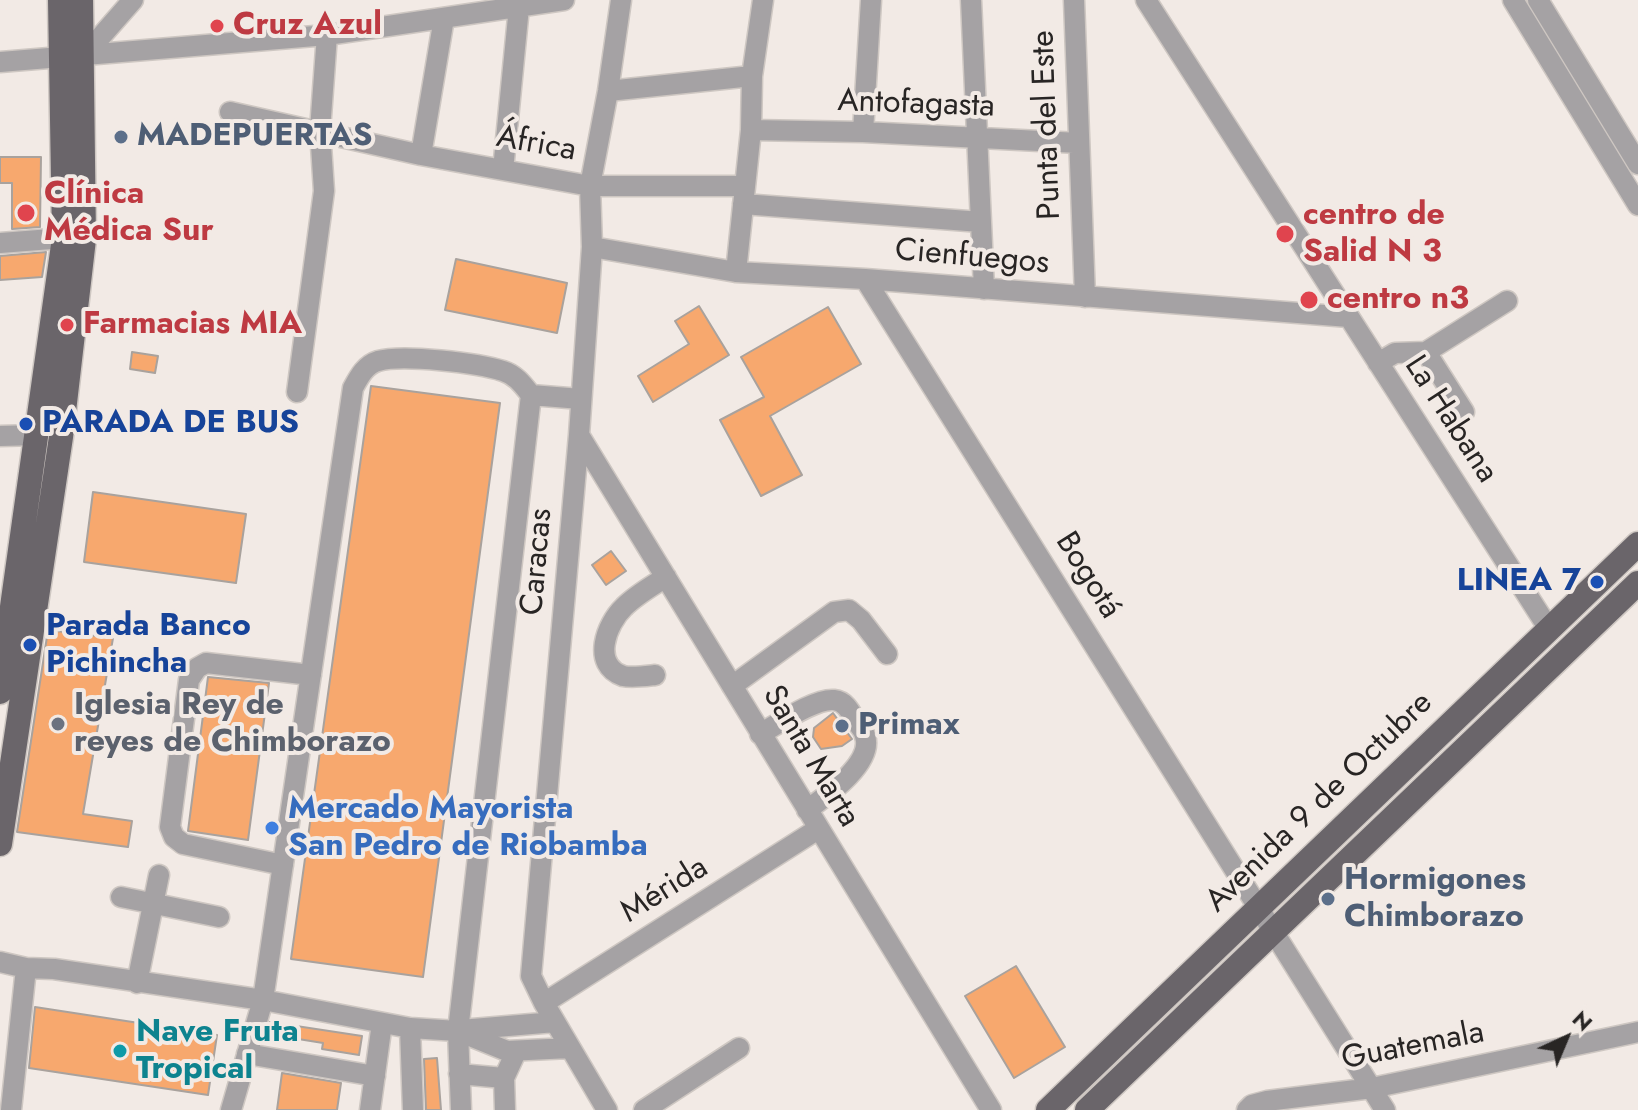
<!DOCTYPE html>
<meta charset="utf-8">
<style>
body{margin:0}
#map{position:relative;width:1638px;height:1110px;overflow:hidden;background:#f2eae5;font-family:Jost,sans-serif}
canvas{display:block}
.north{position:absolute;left:1526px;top:998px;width:80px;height:80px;-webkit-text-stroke:6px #f2eae5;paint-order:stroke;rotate:44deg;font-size:22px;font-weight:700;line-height:32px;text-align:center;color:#282524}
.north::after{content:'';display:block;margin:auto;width:28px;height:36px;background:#282524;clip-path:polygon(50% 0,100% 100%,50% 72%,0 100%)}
</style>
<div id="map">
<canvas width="1638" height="1110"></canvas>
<div class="north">N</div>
</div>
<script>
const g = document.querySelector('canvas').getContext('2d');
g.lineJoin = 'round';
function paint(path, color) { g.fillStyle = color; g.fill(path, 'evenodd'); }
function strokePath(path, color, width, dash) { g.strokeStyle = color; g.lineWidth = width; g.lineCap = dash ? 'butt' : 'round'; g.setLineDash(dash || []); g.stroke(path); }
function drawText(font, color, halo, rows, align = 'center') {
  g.font = font + ' Jost,sans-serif'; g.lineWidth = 8; g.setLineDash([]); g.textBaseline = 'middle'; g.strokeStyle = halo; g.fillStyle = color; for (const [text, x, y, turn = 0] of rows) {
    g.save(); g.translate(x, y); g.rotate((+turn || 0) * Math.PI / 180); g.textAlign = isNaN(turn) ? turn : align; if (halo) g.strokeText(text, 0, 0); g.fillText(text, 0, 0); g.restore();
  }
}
const building = new Path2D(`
 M 0,157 L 41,157 L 40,227 L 12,229 L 12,183 L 0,183 Z
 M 46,252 L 42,277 L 0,280 L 0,256 Z
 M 456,259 L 567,283 L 557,333 L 445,310 Z
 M 699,306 L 729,355 L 653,402 L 638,376 L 689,344 L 675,321 Z
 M 828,307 L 861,364 L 770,416 L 802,475 L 761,496 L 720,420 L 764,397 L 741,357 Z
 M 132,352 L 158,356 L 155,373 L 130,369 Z
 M 371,386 L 500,403 L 423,977 L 291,959 Z
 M 93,492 L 246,514 L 236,583 L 84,562 Z
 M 611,551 L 626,571 L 606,585 L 592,565 Z
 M 48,630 L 113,638 L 83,814 L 132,821 L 128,847 L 17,832 Z
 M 208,677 L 269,683 L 248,840 L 188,831 Z
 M 833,713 L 852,739 L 842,746 L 821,749 L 813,737 L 814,728 Z
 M 1016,966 L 1065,1047 L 1014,1078 L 965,996 Z
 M 35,1007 L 217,1035 L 208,1095 L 29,1068 Z
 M 270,1022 L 362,1036 L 359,1055 L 322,1049 L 323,1043 L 267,1034 Z
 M 437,1058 L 441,1110 L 426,1110 L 424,1059 Z
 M 282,1073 L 341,1083 L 337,1110 L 277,1110 Z`);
paint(building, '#f7a86e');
strokePath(building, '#a9a29d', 2);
const minor = new Path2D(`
 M 971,0 L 984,289
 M 1074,0 L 1085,297
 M 1146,0 L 1549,629
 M 1513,0 L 1638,205
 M 1538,0 L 1638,164
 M 83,57 L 133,0
 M 0,62 L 327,35 L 564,0
 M 608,91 L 752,76
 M 230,112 L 421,155 L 590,186 L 745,186
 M 751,130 L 863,132 L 1079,143
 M 863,132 L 871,0
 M 421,155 L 444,18
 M 503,170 L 519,7
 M 743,204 L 981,222
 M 0,243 L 64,238
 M 592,247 L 736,272 L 865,279 L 1349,317
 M 736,272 L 751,130 L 752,76 L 763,0
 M 865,279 L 1385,1110
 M 1426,352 L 1464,412
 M 1378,363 L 1395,353 L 1426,352 L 1507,301
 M 297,392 L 324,191 L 320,130 L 327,35
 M 531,395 L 581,399
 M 579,435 L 991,1110
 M 0,436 L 38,435
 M 655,675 C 646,676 632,678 623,676 C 591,665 606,624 624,607 C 636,595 652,586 666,577
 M 732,686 L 834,612 L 849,610 L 861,620 L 887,654
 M 760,734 C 778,724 815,698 834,700 C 845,701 850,711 855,720 C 858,724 864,730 865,736 C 874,763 826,796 807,810
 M 283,865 L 183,844 L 174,837 L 170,827 L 189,680 L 197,668 L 206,663 L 311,675
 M 121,897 L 219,917
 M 0,962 L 26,968
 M 137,983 L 159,875
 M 544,1003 L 818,829
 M 410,1028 L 413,1110
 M 461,1030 L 555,1022
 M 247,1054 L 375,1076
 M 459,1074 L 504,1078
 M 11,1110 L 26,968 L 54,969 L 263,1000 L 410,1028 L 458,1031 L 507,1051 L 570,1048
 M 231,1110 L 263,1000 L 353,388 C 359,377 365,365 378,361 C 403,354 478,363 503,371 C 516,375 523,385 531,395 L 458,1031 L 461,1110
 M 370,1110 L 382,1023
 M 505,1110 L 504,1078 L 516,1052
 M 607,1110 L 544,1003 L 531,976 L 579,435 L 592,247 L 590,186 L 608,91 L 621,0
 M 644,1110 L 739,1048
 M 1247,1110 L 1252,1105 L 1267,1101 L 1372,1088 L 1638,1032`);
const major = new Path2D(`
 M 0,692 L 64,238 L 60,0
 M 0,844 L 61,437 L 84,239 L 81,0
 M 1048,1110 L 1638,544
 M 1087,1110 L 1638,583`);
strokePath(minor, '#cec7c2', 23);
strokePath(major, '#cec7c2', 27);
strokePath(minor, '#a5a2a4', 20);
strokePath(major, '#6a656a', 24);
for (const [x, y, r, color] of [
 [217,26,8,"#e0444e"],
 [121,137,8,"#5c6f8a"],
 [26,213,10,"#e0444e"],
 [1285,234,10,"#e0444e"],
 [1309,300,10,"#e0444e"],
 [67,325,8,"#e0444e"],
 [26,424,8,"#1a4fb4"],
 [1597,582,8,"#1a4fb4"],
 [30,645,8,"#1a4fb4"],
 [58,724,8,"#6b7280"],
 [842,726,8,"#5c6f8a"],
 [272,828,8,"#3f7fe0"],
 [1328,899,8,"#5c6f8a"],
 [120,1051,8,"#0f9aa8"]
]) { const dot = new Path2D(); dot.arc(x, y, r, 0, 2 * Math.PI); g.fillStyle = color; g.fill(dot); strokePath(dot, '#f2eae5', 3); }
drawText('bold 32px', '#be3a42', '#f2eae5', [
 ["Cruz Azul",233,26],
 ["Clínica",44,195],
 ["Médica Sur",44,232],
 ["centro de",1303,216],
 ["Salid N 3",1303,253],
 ["centro n3",1327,300],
 ["Farmacias MIA",83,325]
], 'left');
drawText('32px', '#282524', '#f2eae5', [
 ["Antofagasta",916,105,2],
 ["Punta del Este",1048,125,-92],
 ["África",536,145,10],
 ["Cienfuegos",972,258,5],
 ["La Habana",1450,420,57],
 ["Caracas",538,562,-85],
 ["Bogotá",1087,576,58],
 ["Santa Marta",810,757,59],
 ["Avenida 9 de Octubre",1320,803,-44],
 ["Mérida",665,891,-32],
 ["Guatemala",1413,1047,-11]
]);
drawText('bold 32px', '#4e5e75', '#f2eae5', [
 ["MADEPUERTAS",137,137],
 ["Primax",858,726],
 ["Hormigones",1344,881],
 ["Chimborazo",1344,918]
], 'left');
drawText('bold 32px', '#164399', '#f2eae5', [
 ["PARADA DE BUS",42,424],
 ["LINEA 7",1581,582,"right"],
 ["Parada Banco",46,627],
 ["Pichincha",46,664]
], 'left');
drawText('bold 32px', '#5b616d', '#f2eae5', [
 ["Iglesia Rey de",74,706],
 ["reyes de Chimborazo",74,743]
], 'left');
drawText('bold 32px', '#366cbe', '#f2eae5', [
 ["Mercado Mayorista",288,810],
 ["San Pedro de Riobamba",288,847]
], 'left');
drawText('bold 32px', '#0d838f', '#f2eae5', [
 ["Nave Fruta",136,1033],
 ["Tropical",136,1070]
], 'left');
</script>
